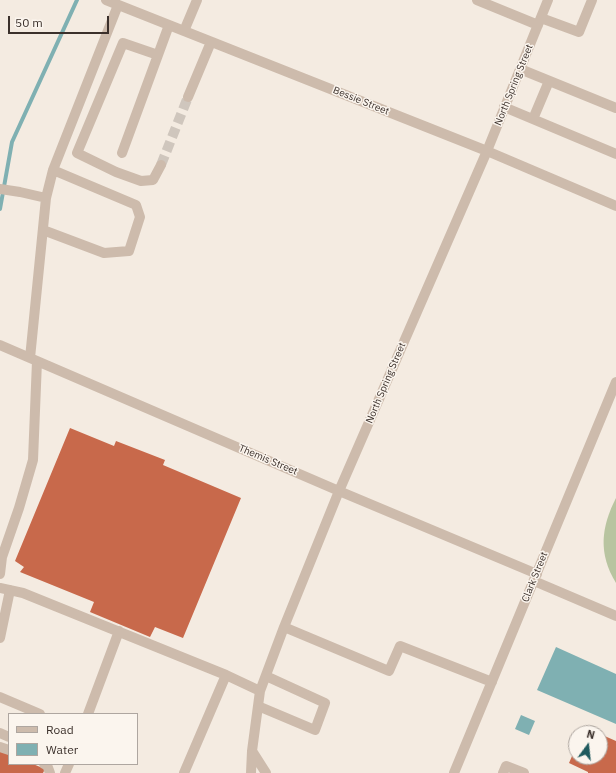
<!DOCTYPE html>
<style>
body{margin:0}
#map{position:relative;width:616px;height:773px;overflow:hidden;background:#f4ebe1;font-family:"IBM Plex Sans",sans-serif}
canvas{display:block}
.legend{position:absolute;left:8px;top:713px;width:130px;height:52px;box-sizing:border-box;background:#fbf5ee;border:1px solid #aea6a0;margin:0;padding:5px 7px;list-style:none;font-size:12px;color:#3b302b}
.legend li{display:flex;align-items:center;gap:8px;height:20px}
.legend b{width:20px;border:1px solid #aea6a0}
.north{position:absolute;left:568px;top:725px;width:40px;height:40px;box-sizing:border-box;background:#fbf5ee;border:1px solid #aea6a0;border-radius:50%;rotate:15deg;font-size:11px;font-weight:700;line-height:16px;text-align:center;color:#3b302b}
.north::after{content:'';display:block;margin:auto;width:14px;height:18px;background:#1f5a5e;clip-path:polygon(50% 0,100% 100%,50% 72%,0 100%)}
.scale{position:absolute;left:8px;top:16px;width:101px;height:18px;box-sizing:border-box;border:2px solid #3b302b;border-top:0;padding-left:5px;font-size:12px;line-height:14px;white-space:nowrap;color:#3b302b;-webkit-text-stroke:3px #fbf5ee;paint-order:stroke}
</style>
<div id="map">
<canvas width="616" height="773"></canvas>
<ul class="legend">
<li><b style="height:5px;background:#cdbbac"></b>Road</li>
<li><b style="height:11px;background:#7fb0b2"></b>Water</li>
</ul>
<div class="north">N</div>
<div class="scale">50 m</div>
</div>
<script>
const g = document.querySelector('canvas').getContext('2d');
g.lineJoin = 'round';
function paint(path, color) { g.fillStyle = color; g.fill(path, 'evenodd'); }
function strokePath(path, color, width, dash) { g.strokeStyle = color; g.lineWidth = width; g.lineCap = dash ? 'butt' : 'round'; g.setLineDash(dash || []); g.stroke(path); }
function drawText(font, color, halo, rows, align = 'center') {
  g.font = font + ' "IBM Plex Sans",sans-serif'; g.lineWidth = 3; g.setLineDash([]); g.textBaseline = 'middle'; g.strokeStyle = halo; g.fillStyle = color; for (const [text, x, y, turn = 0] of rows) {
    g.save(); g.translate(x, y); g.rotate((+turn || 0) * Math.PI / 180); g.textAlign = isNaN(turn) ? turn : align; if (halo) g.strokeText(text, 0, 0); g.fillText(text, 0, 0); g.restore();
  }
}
paint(new Path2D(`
 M 616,498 L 616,583 C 598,554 601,527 616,498 Z`), '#b8c4a0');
paint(new Path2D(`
 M 556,647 L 616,674 L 616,724 L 537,690 Z
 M 521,715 L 535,721 L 529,735 L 515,729 Z`), '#7fb0b2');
strokePath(new Path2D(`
 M 0,209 L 12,142 L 77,0`), '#7fb0b2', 4);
paint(new Path2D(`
 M 70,428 L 114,446 L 116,441 L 165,460 L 163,465 L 241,498 L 183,638 L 155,627 L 150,637 L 90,612 L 94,602 L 20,572 L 24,567 L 15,561 Z
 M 585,727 L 599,733 L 582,733 Z
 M 600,734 L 616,741 L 616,773 L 588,773 L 588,772 L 569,763 L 576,747 L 576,757 L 600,757 Z
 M 0,751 L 9,751 L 9,764 L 33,764 L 45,769 L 43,773 L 0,773 Z`), '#c8694b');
strokePath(new Path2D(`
 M 161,165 L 188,97`), '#cfc6bd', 10, [10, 5]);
strokePath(new Path2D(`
 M 106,0 L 487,151 L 616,206
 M 477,0 L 538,25
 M 541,18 L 579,32 L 592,0
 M 184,31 L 197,0
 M 158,55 L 123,43 L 77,153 L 116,172 L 141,181 L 153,180 L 161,165
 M 520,69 L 616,108
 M 188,97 L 211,42
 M 504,107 L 616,154
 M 533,119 L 549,81
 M 122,153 L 169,25
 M 0,189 L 20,192 L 46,198
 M 43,230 L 104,253 L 129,251 L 140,217 L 136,205 L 53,170
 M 0,345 L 339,491 L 537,574
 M 30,358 L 46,198 L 53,170 L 118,5
 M 0,574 L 2,557 L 19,508 L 33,460 L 37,361
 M 534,581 L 616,616
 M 0,588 L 23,593 L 226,675 L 260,691
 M 284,627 L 389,671 L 400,646 L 492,682
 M 0,638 L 10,590
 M 0,697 L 40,714
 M 258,706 L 315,730 L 325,703 L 266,676
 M 88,714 L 119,631
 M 0,733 L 9,737
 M 0,747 L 9,750
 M 252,751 L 266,773
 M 44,764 L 47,765 L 50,773
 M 65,773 L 69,764
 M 184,773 L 226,675
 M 251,773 L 252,751 L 260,691 L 284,627 L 339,491 L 487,151 L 548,0
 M 454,773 L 616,382
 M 503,773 L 506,766 L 524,773`), '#cdbbac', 10);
drawText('10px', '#3b302b', '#fbf5ee', [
 ["North Spring Street",514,85,-68],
 ["Bessie Street",361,101,22],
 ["North Spring Street",386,383,-67],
 ["Themis Street",268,460,23],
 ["Clark Street",535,577,-68]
]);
</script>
